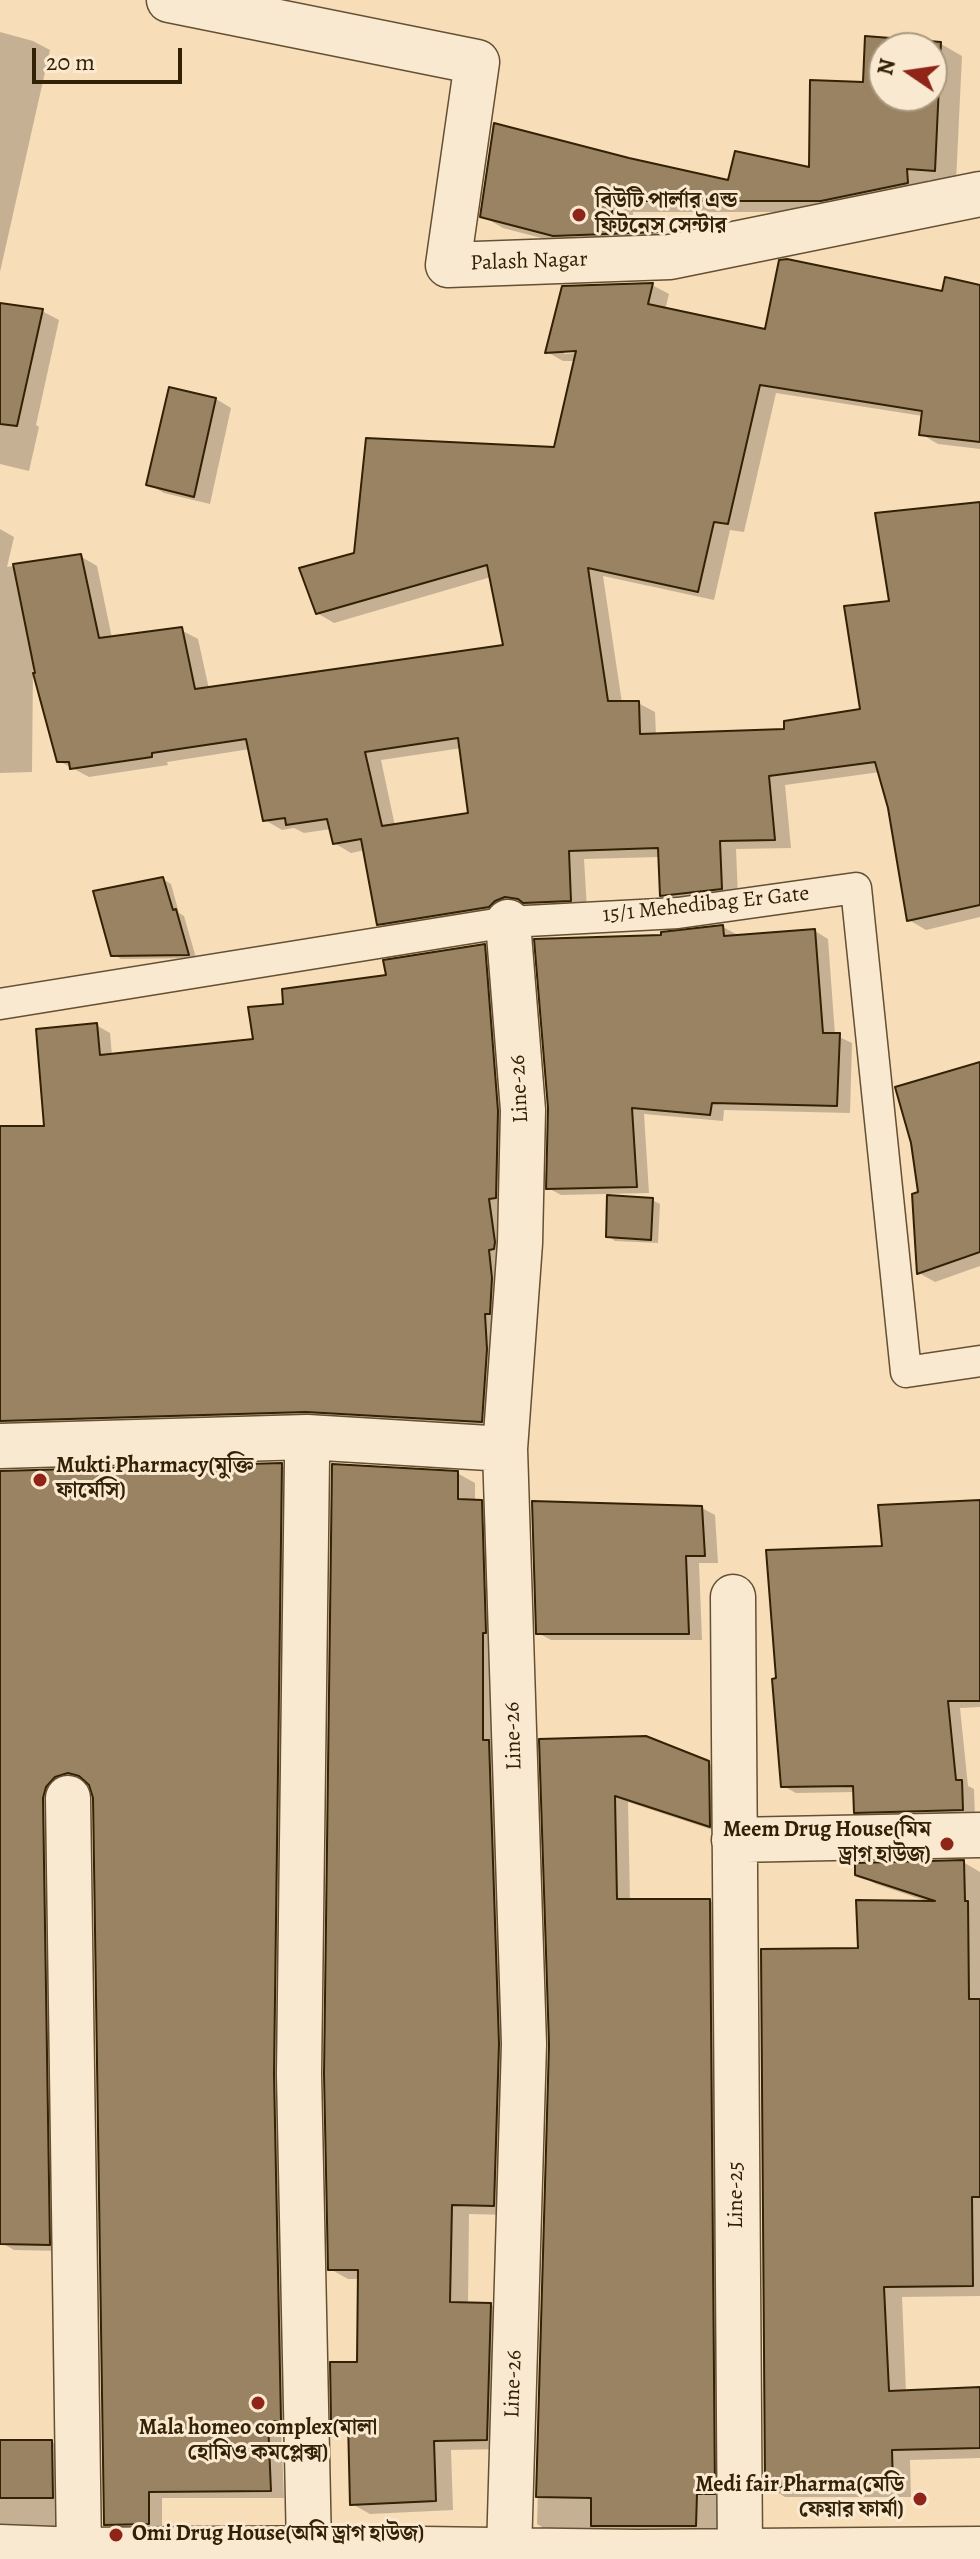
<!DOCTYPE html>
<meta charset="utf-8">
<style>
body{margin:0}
#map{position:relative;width:980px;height:2559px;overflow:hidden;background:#f7ddb8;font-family:Alegreya,serif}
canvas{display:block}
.north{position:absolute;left:868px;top:32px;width:80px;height:80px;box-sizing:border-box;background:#fae9d1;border:2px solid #aa997f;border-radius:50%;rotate:283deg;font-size:22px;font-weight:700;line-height:32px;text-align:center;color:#332105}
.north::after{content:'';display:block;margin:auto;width:28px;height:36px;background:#8f2418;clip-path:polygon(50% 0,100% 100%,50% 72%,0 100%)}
.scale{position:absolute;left:32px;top:48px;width:150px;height:36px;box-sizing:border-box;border:4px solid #332105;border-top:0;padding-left:10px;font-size:24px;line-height:28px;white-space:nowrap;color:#332105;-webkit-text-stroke:6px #fae9d1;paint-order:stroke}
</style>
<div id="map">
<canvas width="980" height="2559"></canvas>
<div class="north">N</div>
<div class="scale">20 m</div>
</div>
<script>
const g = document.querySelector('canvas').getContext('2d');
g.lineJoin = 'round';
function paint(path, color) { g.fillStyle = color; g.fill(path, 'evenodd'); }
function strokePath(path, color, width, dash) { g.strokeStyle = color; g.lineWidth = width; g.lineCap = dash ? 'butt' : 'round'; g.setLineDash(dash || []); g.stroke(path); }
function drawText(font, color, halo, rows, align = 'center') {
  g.font = font + ' Alegreya,"Noto Serif Bengali",serif'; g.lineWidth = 6; g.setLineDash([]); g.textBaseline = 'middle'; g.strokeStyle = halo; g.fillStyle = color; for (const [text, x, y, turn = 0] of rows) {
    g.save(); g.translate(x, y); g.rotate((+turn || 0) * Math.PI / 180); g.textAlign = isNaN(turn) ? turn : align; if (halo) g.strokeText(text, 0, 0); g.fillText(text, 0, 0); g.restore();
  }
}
paint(new Path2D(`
 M 0,32 L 33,41 L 50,50 L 0,272 Z
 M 867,38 L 941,44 L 962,56 L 956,182 L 928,180 L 928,195 L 844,212 L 633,212 L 632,228 L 660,234 L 676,244 L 576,247 L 503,228 L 482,216 L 629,160 L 730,182 L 811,170 L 865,84 ZM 884,48 L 932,48 L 932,96 L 884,96 Z
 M 652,285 L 669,294 L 665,310 L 766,332 L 980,287 L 980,449 L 938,444 L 921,434 L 923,416 L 776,393 L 744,532 L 730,530 L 714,600 L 603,576 L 622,703 L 638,703 L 655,712 L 656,736 L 786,730 L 862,711 L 892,603 L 980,504 L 980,917 L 926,930 L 909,920 L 890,807 L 880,772 L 785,785 L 791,848 L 736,849 L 738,897 L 678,904 L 662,895 L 660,857 L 584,859 L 587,909 L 523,906 L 395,933 L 378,924 L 365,850 L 351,853 L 334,843 L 331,829 L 304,833 L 294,828 L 282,830 L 265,820 L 250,749 L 167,762 L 168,765 L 89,777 L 59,761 L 33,666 L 32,772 L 0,773 L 0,529 L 14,537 L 7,567 L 80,556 L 97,566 L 112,638 L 181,630 L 198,639 L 209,689 L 505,647 L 491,577 L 334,623 L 317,613 L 356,554 L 556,449 L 576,361 L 563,361 L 547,352 ZM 586,349 L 587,352 L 564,354 L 564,350 ZM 462,748 L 470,815 L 395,826 L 381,760 Z
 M 0,305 L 42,311 L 59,320 L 36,425 L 39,427 L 29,471 L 0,464 Z
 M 216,399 L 231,408 L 210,504 L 164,493 L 148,484 Z
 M 163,879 L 171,884 L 179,913 L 184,916 L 196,958 L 121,959 L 113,954 Z
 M 723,927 L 736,934 L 736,937 L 815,931 L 828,939 L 835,1035 L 852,1043 L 850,1113 L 724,1110 L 723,1121 L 644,1114 L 649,1193 L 561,1195 L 548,1188 L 663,937 Z
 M 484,946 L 498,954 L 511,1119 L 495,1428 L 0,1432 L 0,1128 L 46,1128 L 96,1025 L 110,1033 L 112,1056 L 255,1041 L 285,1006 Z
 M 980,1064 L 980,1266 L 935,1282 L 919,1273 L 920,1194 Z
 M 652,1200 L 660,1204 L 658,1243 L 615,1241 L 608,1236 Z
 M 281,1465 L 295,1472 L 294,2427 L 281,2427 L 284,2498 L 162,2498 L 162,2531 L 119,2531 L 106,2524 L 95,1797 L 88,1781 L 82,1780 L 70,1783 L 62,2251 L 14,2250 L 0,2242 L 0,1473 Z
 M 457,1473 L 475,1483 L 475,1502 L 481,1502 L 499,1512 L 511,2215 L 469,2214 L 468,2304 L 491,2305 L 508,2315 L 504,2449 L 451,2450 L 453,2510 L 370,2514 L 352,2504 L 350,2429 L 333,2420 L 359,2364 L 360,2279 L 348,2279 L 330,2269 Z
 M 980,1502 L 980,1707 L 960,1708 L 968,1786 L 974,1789 L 975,1817 L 869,1819 L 856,1811 L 855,1792 L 796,1793 L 783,1786 L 884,1548 Z
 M 702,1508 L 715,1515 L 718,1563 L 699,1563 L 702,1640 L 551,1640 L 538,1633 Z
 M 541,1740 L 708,1763 L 722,1771 L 722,1833 L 628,1802 L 630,1901 L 710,1901 L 723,1909 L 728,2533 L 550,2532 L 537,2524 L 551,2045 Z
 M 963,1862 L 980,1872 L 980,2296 L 902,2297 L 906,2392 L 980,2389 L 980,2458 L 910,2460 L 911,2497 L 785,2497 L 767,2486 L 860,1950 L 929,1902 L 876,1884 L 857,1874 Z
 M 0,2442 L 52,2442 L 69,2452 L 71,2533 L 0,2540 Z`), '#0003');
const building = new Path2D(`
 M 865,36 L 941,42 L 935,171 L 907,169 L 908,183 L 821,201 L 613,201 L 611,222 L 661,232 L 553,236 L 480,217 L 494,123 L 629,158 L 728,180 L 735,151 L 809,167 L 810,80 L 863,82 ZM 884,48 L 932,48 L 932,96 L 884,96 Z
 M 787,259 L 942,291 L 945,277 L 980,285 L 980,442 L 919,435 L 922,411 L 760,385 L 728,524 L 714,522 L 698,592 L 588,568 L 608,701 L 639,701 L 640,734 L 784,729 L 784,721 L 860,709 L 844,606 L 889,601 L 875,513 L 980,502 L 980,905 L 907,921 L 888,808 L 875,762 L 769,776 L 775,840 L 720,841 L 722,889 L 660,896 L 658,848 L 569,851 L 571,901 L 523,903 L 518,899 L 505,897 L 495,901 L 489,907 L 377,925 L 361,839 L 333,844 L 327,819 L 286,825 L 285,818 L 263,821 L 246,739 L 152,753 L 152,757 L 70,769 L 69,762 L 57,762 L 33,673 L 35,673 L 13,564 L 81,554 L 99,638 L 182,627 L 195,689 L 503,645 L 487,565 L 316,614 L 299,568 L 354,553 L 366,438 L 554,447 L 576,351 L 545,353 L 562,286 L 653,283 L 648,304 L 765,329 L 779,260 ZM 458,738 L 468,813 L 382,826 L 365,752 Z
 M 0,303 L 43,309 L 17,426 L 0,424 Z
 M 169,387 L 216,398 L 194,497 L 146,485 Z
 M 163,877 L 173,910 L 176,909 L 189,955 L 111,956 L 93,891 Z
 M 723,925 L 724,936 L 815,929 L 823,1033 L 840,1033 L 837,1106 L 712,1103 L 710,1115 L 632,1108 L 637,1187 L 546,1189 L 548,1108 L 534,939 L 661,935 L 661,932 Z
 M 485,944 L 498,1111 L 496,1198 L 489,1199 L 495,1242 L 494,1249 L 489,1250 L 492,1278 L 490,1314 L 485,1314 L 487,1349 L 482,1422 L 306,1412 L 0,1421 L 0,1126 L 44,1126 L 36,1029 L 97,1023 L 100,1055 L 253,1039 L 248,1007 L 283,1004 L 282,989 L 386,975 L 383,960 Z
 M 980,1062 L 980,1252 L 917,1274 L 912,1194 L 918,1192 L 911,1143 L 895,1087 Z
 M 607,1195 L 653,1198 L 651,1240 L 606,1237 Z
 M 282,1463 L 274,2074 L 281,2421 L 268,2421 L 271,2491 L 149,2492 L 149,2524 L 104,2525 L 93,1798 L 89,1785 L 79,1776 L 68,1773 L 55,1777 L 46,1787 L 43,1798 L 50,2245 L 0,2244 L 0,1471 Z
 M 332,1464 L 458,1471 L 458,1499 L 482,1500 L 486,1633 L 483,1633 L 483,1740 L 489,1740 L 499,2044 L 494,2206 L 452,2205 L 450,2302 L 491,2303 L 487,2440 L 434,2441 L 436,2501 L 350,2505 L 348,2421 L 331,2421 L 330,2362 L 357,2362 L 358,2270 L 328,2270 L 324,2074 Z
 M 980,1500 L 980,1701 L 948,1701 L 956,1780 L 962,1780 L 963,1810 L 854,1813 L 853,1786 L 781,1787 L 772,1679 L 776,1678 L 766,1550 L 882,1546 L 878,1505 Z
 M 532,1501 L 702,1506 L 705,1556 L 686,1556 L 689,1634 L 536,1634 Z
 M 646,1736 L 709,1761 L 710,1827 L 615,1796 L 617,1899 L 710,1899 L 715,2494 L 697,2494 L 696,2526 L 591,2526 L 591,2498 L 536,2497 L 549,2045 L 539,1739 Z
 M 964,1860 L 965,1901 L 968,1901 L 969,1999 L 980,1999 L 980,2197 L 972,2197 L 973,2286 L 884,2287 L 889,2391 L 980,2387 L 980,2448 L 892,2450 L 893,2487 L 765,2487 L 761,1949 L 858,1948 L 856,1900 L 935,1901 L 855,1875 L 855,1863 Z
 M 0,2440 L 52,2440 L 53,2498 L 0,2498 Z`);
paint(building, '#998362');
strokePath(building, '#332105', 2);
const lane = new Path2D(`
 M 0,1004 L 508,922 L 678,913 L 856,888 L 906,1372 L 980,1361`);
const street = new Path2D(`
 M 169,0 L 477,62 L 448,265 L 670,257 L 980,194
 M 508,922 L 523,1110 L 520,1243 L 505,1449 L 524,2044 L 509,2551
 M 0,1446 L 307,1437 L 505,1449
 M 307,1458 L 299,2074 L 309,2548
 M 733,1597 L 740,2551
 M 68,1798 L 79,2550
 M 734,1840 L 980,1835
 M 0,2547 L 79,2550 L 349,2548 L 638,2552 L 980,2549`);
strokePath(lane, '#645032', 33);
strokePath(street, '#645032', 47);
strokePath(lane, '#fae9d1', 30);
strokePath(street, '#fae9d1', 44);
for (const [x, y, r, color] of [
 [579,215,8,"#8f2418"],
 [40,1480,8,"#8f2418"],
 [947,1844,8,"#8f2418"],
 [258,2403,8,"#8f2418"],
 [920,2499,8,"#8f2418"],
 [116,2535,8,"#8f2418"]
]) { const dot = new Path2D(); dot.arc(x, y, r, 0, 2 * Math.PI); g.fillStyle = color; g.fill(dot); strokePath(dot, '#fae9d1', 3); }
drawText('bold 22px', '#332105', '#fae9d1', [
 ["বিউটি পার্লার এন্ড",595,202],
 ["ফিটনেস সেন্টার",595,227],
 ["Mukti Pharmacy(মুক্তি",56,1467],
 ["ফার্মেসি)",56,1492],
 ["Meem Drug House(মিম",931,1831,"right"],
 ["ড্রাগ হাউজ)",931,1856,"right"],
 ["Mala homeo complex(মালা",258,2429,"center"],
 ["হোমিও কমপ্লেক্স)",258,2454,"center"],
 ["Medi fair Pharma(মেডি",904,2486,"right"],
 ["ফেয়ার ফার্মা)",904,2511,"right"],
 ["Omi Drug House(অমি ড্রাগ হাউজ)",132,2535]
], 'left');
drawText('22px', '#332105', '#fae9d1', [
 ["Palash Nagar",529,262,-2],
 ["15/1 Mehedibag Er Gate",706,905,-6],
 ["Line-26",520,1089,-93],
 ["Line-26",514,1736,-92],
 ["Line-25",737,2195,-90],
 ["Line-26",514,2384,-88]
]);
</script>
